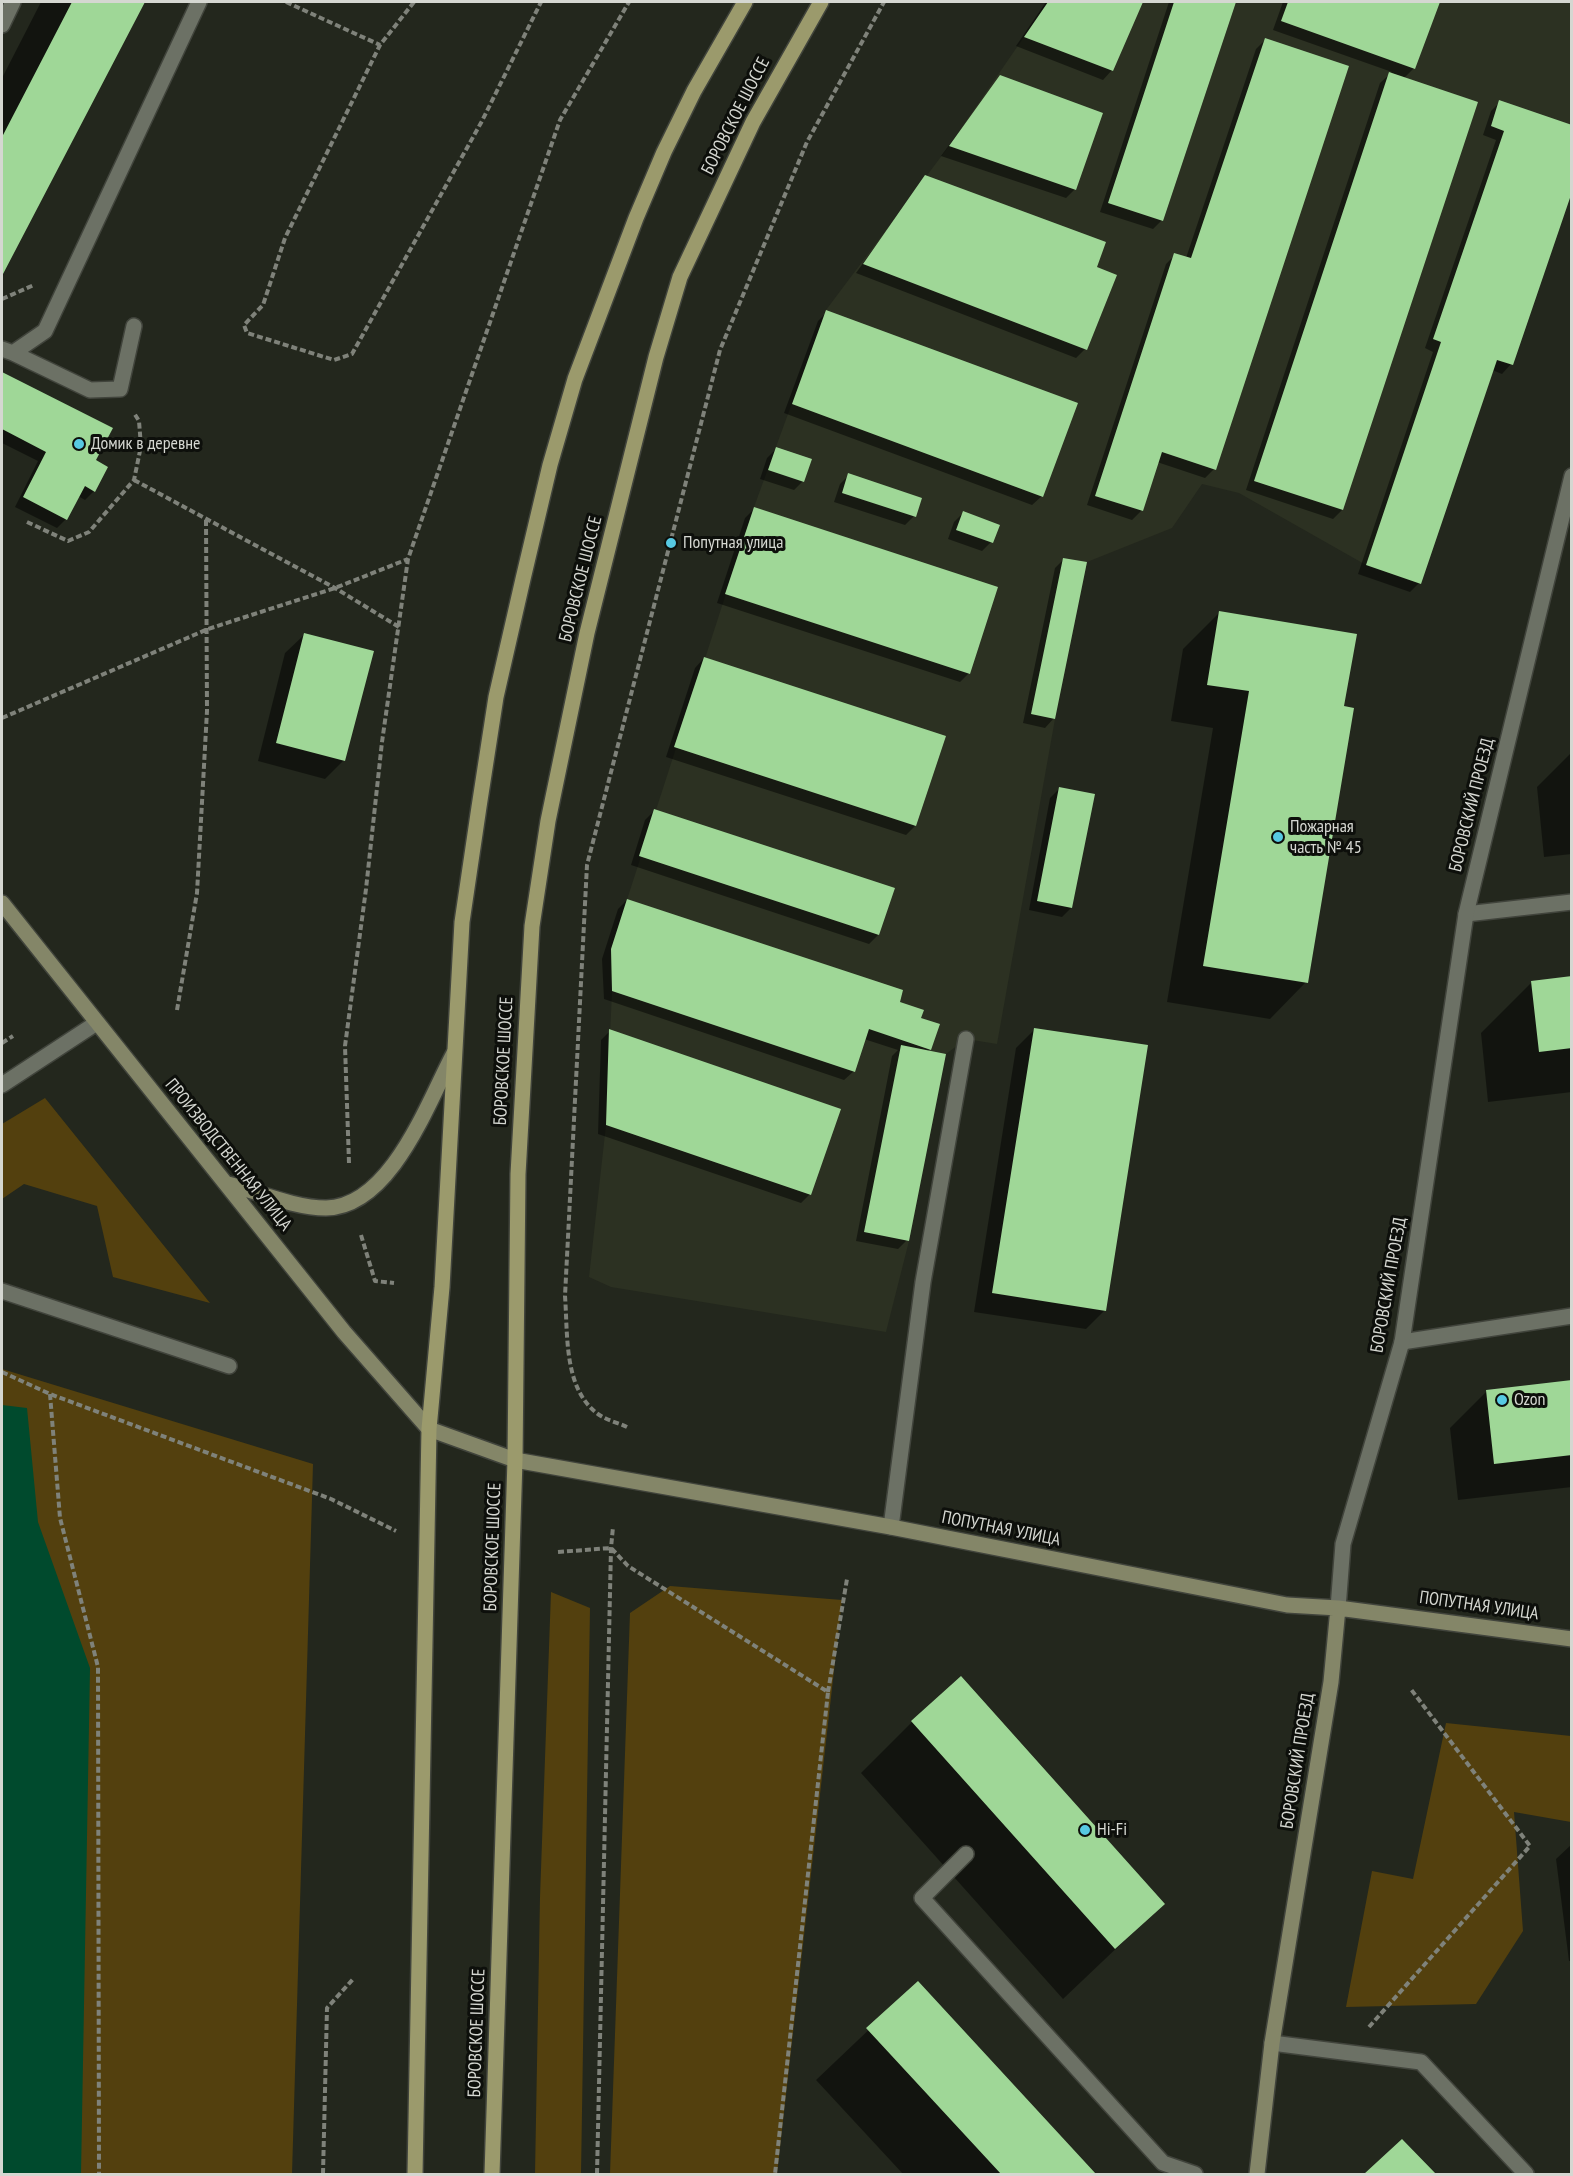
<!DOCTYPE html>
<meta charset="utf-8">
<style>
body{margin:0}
#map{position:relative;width:1573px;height:2176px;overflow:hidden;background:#23271d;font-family:"PT Sans Narrow",sans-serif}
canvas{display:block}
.frame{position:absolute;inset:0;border:3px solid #d5d7d1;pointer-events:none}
</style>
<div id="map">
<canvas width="1573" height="2176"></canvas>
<div class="frame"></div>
</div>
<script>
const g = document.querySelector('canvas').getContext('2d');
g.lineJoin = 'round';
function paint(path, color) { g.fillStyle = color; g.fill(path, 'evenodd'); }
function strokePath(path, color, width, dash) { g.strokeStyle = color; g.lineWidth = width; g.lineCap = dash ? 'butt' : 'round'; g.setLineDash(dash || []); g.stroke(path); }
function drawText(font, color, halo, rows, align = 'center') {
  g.font = font + ' "PT Sans Narrow",sans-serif'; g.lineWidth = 6; g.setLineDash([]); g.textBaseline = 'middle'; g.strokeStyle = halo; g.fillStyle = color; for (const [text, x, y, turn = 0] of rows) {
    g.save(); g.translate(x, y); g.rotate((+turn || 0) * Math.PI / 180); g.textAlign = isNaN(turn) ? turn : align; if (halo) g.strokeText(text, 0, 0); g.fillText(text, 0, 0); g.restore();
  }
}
paint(new Path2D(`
 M 1048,2 L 1571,2 L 1571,192 L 1513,365 L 1497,361 L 1421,584 L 1366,565 L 1239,493 L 1202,484 L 1172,528 L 1087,562 L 1055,719 L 997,1044 L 966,1039 L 946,1054 L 909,1241 L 886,1332 L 611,1287 L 589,1277 L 606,1125 L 612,991 L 611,949 L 754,507 L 826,310 L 949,146 Z`), '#2c3122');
paint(new Path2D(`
 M 45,1098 L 210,1303 L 113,1277 L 97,1206 L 24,1184 L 2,1199 L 2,1124 Z
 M 2,1369 L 313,1464 L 292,2174 L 2,2174 Z
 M 670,1586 L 842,1600 L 777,2174 L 610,2174 L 630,1613 Z
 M 551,1592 L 590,1608 L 581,2174 L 535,2174 L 540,1897 Z
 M 1446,1723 L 1571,1736 L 1571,1822 L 1514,1812 L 1523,1931 L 1476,2004 L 1346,2007 L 1372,1871 L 1413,1879 Z`), '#53400e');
paint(new Path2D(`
 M 2,1405 L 27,1408 L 38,1522 L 90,1668 L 81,2174 L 2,2174 Z`), '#004a2d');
paint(new Path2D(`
 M 41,2 L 143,2 L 2,274 L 2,78 Z
 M 1046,2 L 1141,2 L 1112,70 L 1103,80 L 1016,46 Z
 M 1169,2 L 1234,2 L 1162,220 L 1153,229 L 1100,212 Z
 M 1283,2 L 1438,2 L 1414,68 L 1403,79 L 1342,510 L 1333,519 L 1246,490 L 1380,83 L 1392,72 L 1273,30 Z
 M 1265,40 L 1214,469 L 1205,478 L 1157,462 L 1141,511 L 1132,520 L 1087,505 L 1166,264 L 1175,255 L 1186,258 L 1256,49 Z
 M 1000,77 L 1075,189 L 1066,198 L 941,156 Z
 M 1500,102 L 1572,126 L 1511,364 L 1502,374 L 1492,370 L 1419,583 L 1410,592 L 1358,574 L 1433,352 L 1425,348 L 1496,140 L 1483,135 L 1491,111 Z
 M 926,176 L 1095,268 L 1085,349 L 1076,358 L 856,273 Z
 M 827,312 L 1042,496 L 1032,505 L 784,413 L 818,321 Z
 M 2,373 L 111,429 L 94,461 L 94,491 L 85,500 L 78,496 L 66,519 L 57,528 L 15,507 L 38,461 L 2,443 Z
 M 776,449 L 803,481 L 794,490 L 760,479 L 767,458 Z
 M 849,475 L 914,516 L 905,525 L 834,502 L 840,484 Z
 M 754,509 L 969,673 L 960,682 L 717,603 L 745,518 Z
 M 963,513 L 991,542 L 982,551 L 948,539 L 954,522 Z
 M 1064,559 L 1054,718 L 1045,728 L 1023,723 L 1055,568 Z
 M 1220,612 L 1343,708 L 1306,982 L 1270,1019 L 1167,1002 L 1213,728 L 1171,721 L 1183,649 Z
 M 304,635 L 344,760 L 325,779 L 258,761 L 285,653 Z
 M 704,658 L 915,826 L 906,835 L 666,757 L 695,668 Z
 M 1572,752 L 1572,854 L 1544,857 L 1537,787 Z
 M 1059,789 L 1071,908 L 1062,917 L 1029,910 L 1050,798 Z
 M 654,811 L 878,935 L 869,944 L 631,865 L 645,820 Z
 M 627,900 L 898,1003 L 930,1049 L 927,1052 L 907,1240 L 898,1249 L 856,1241 L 892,1056 L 898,1050 L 864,1039 L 854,1071 L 844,1080 L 604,999 L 602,959 L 618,909 Z
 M 1572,978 L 1572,1092 L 1488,1102 L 1481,1033 L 1532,982 Z
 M 1035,1029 L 1105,1310 L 1086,1329 L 974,1312 L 1016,1048 Z
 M 610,1031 L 810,1194 L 801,1203 L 598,1134 L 601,1040 Z
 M 1572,1382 L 1572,1487 L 1458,1500 L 1450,1428 L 1487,1391 Z
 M 961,1678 L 1163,1904 L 1063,1999 L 861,1773 L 912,1722 Z
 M 1572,1844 L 1572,1961 L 1569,1961 L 1556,1859 Z
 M 918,1983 L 1094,2174 L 903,2174 L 816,2080 Z
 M 1402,2141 L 1434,2174 L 1366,2174 Z`), '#0007');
paint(new Path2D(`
 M 72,2 L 145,2 L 3,274 L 2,137 Z
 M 1048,2 L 1143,2 L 1113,71 L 1024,37 Z
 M 1174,2 L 1236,2 L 1163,221 L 1108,203 Z
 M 1288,2 L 1440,2 L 1415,69 L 1281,21 Z
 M 1265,38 L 1349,66 L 1216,470 L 1162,452 L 1143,511 L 1095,496 L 1174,253 L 1191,258 Z
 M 1389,72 L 1478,102 L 1343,510 L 1254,481 Z
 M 1000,75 L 1103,113 L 1076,190 L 949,146 Z
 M 1499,100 L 1572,125 L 1572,192 L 1513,365 L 1497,360 L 1421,584 L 1366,565 L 1441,342 L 1433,339 L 1504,131 L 1491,126 Z
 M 925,175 L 1106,242 L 1097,267 L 1117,275 L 1087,350 L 863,264 Z
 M 826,310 L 1078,403 L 1043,497 L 792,404 Z
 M 2,372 L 113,428 L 96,460 L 108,467 L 95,492 L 85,486 L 67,520 L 23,497 L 46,452 L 2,429 Z
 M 776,447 L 812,459 L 804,482 L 768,470 Z
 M 848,473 L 922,498 L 916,517 L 842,493 Z
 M 754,507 L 998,587 L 970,674 L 725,594 Z
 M 963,511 L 1000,525 L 993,543 L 956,530 Z
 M 1063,558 L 1087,562 L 1055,719 L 1031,714 Z
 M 1219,611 L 1357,634 L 1344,706 L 1354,708 L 1308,983 L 1203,966 L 1249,691 L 1207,685 Z
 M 304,633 L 374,651 L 345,761 L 276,743 Z
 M 704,657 L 946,736 L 916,826 L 674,747 Z
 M 1059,787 L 1095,794 L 1072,908 L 1037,901 Z
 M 654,809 L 895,888 L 879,935 L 639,856 Z
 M 627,899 L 903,990 L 900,1002 L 924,1010 L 921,1018 L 940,1024 L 931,1050 L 869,1029 L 855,1072 L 612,991 L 611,949 Z
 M 1572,976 L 1572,1048 L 1539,1052 L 1531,981 Z
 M 1034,1028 L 1148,1045 L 1106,1311 L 992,1293 Z
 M 609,1029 L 841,1109 L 811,1195 L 606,1125 Z
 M 901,1045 L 946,1054 L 909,1241 L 864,1232 Z
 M 1572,1380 L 1572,1455 L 1494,1464 L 1486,1390 Z
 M 961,1676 L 1165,1904 L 1115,1949 L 911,1721 Z
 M 918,1981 L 1096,2174 L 1001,2174 L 866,2028 Z
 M 1402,2139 L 1436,2174 L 1364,2174 Z`), '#9fd797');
const lane = new Path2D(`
 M 2,25 L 13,2
 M 2,349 L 13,353 L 45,331 L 199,2
 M 13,353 L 90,390 L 120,389 L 134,326
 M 1466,914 L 1572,902
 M 2,1291 L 229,1366
 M 1402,1342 L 1572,1316
 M 891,1527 L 923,1282 L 966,1039
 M 966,1854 L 922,1898 L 1163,2163 L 1195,2174
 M 1272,2043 L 1421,2062 L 1526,2174`);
const street = new Path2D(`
 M 2,1085 L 95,1024
 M 1338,1608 L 1343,1544 L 1402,1342 L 1466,914 L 1572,476`);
const secondary = new Path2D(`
 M 2,903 L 344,1332 L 429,1429 L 515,1460 L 891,1527 L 1287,1605 L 1338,1608 L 1572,1639
 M 228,1184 C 259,1192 294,1208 326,1208 C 391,1207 428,1102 454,1053
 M 1257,2174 L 1272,2043 L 1331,1682 L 1338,1608`);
const primary = new Path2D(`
 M 415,2174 L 429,1429 L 442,1287 L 462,922 L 479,807 L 496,697 L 523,579 L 550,465 L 575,379 L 636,218 L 664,152 L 694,91 L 745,2
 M 492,2174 L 515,1460 L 518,1174 L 532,926 L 548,821 L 587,633 L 656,357 L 680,277 L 753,122 L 821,2`);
strokePath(lane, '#41443c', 18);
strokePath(street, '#41443c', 18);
strokePath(secondary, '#41443c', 18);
strokePath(primary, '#41443c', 18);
strokePath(new Path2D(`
 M 286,2 L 380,45
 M 414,2 L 380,45 L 285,238 L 263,305 L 244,325 L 247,333 L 334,360 L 352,354 L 482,121 L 541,2
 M 2,299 L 34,285
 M 134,480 L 335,588 L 399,627
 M 27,522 L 68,541 L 89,532 L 134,480 L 141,446 L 139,421 L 134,413
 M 2,718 L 208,629 L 335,588 L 408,559
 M 177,1010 L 197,893 L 207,711 L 206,519
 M 2,1043 L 13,1036
 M 349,1163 L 345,1046 L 366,889 L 382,742 L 408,559 L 560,120 L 629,2
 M 361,1235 L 375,1281 L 394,1283
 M 2,1372 L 50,1394 L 331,1499 L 396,1531
 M 50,1394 L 60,1518 L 98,1667 L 99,2174
 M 627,1427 C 619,1423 609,1421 601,1416 C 563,1392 568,1335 565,1296 L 587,865 L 720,350 L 807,142 L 884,2
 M 558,1552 L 611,1548 L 628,1566 L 828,1692 L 775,2174
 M 828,1692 L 847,1579
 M 1369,2027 L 1530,1846 L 1410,1688
 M 323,2174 L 327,2008 L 354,1978
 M 597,2174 L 611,1548 L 613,1527`), '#7f827a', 4, [6, 3]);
strokePath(lane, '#6c7165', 15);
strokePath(street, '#6c7165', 15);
strokePath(secondary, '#848668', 15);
strokePath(primary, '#9b9a6c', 15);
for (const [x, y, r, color] of [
 [79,444,6,"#57c9e2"],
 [671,543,6,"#57c9e2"],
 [1278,837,6,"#57c9e2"],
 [1502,1400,6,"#57c9e2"],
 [1085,1830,6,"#57c9e2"]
]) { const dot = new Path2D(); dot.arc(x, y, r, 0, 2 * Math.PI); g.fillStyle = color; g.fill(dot); strokePath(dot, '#0d0f0b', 2); }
drawText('18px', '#d5d7d1', '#0d0f0b', [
 ["БОРОВСКОЕ ШОССЕ",736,116,-63],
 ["БОРОВСКОЕ ШОССЕ",581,579,-76],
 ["БОРОВСКИЙ ПРОЕЗД",1472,805,-76],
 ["БОРОВСКОЕ ШОССЕ",504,1061,-87],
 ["ПРОИЗВОДСТВЕННАЯ УЛИЦА",228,1155,51],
 ["БОРОВСКИЙ ПРОЕЗД",1389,1285,-80],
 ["ПОПУТНАЯ УЛИЦА",1001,1529,11],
 ["БОРОВСКОЕ ШОССЕ",493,1547,-88],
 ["ПОПУТНАЯ УЛИЦА",1479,1606,8],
 ["БОРОВСКИЙ ПРОЕЗД",1298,1761,-81],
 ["БОРОВСКОЕ ШОССЕ",477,2033,-88]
]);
drawText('18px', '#d5d7d1', '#0d0f0b', [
 ["Домик в деревне",91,444],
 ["Попутная улица",683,543],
 ["Пожарная",1290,827],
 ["часть № 45",1290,848],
 ["Ozon",1514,1400],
 ["Hi-Fi",1097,1830]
], 'left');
</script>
